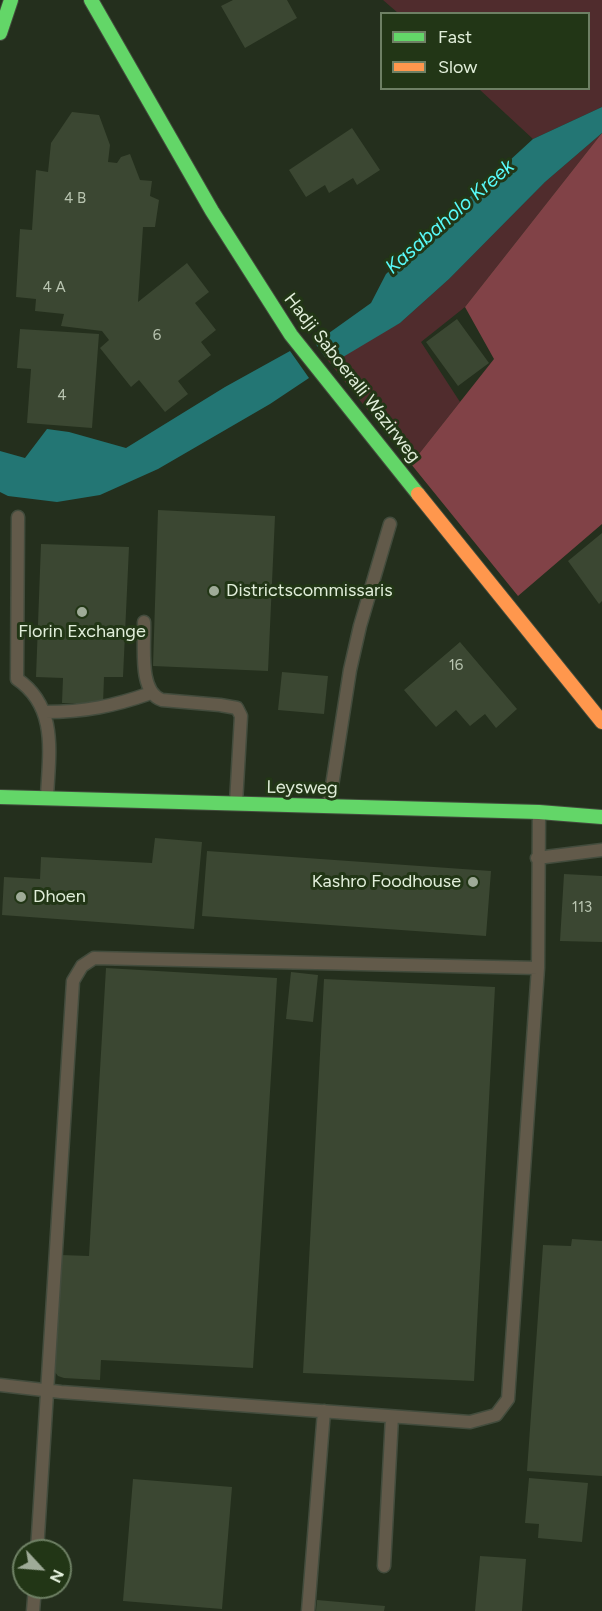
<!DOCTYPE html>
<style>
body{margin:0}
#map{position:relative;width:602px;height:1611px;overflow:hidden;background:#242f1d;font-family:Figtree,sans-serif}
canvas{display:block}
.legend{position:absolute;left:380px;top:12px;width:210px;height:78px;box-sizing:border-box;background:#223616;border:2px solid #6e8064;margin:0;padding:8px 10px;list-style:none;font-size:18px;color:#e1eeda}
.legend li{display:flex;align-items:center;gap:12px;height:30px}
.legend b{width:30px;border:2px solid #6e8064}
.north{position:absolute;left:12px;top:1539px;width:60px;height:60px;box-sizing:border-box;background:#223616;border:2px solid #6e8064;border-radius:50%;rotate:116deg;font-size:16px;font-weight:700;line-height:24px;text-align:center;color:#e1eeda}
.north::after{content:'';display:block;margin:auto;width:21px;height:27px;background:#9fab98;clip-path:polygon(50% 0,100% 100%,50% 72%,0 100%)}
</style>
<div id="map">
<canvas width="602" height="1611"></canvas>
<ul class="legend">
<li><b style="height:8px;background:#63d668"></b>Fast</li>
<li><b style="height:8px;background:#ff974d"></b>Slow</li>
</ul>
<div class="north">N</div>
</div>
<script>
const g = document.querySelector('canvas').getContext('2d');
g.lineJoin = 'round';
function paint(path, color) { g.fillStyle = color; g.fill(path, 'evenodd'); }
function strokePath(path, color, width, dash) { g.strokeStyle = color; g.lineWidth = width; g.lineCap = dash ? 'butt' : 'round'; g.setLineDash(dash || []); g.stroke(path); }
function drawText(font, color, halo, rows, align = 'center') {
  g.font = font + ' Figtree,sans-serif'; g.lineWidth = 6; g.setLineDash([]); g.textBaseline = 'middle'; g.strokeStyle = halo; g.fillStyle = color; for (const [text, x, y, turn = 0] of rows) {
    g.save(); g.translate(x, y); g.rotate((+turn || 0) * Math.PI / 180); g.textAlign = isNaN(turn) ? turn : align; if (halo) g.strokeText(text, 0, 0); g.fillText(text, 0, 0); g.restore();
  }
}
paint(new Path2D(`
 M 383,0 L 602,0 L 602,107 L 533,139 L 479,89 L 588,88 L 588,14 L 398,13 Z
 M 602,133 L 465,307 L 421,342 L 460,402 L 411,464 L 325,357 L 400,323 L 449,279 L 545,182 Z`), '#502c2d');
paint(new Path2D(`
 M 602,133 L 602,524 L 518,596 L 411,464 L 494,359 L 465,307 Z`), '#814247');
paint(new Path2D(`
 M 602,107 L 602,133 L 545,182 L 449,279 L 400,323 L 343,357 L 325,357 L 315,343 L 371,303 L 386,274 L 533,139 Z
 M 290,351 L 309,378 L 270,404 L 158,469 L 100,495 L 57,502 L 8,496 L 0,492 L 0,451 L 25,458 L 47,429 L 69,432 L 126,448 L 225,387 Z`), '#237674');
paint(new Path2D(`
 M 233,0 L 287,0 L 297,18 L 245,48 L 221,6 Z
 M 72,112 L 99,115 L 110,145 L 108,162 L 117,163 L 121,157 L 130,154 L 140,180 L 152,181 L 150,196 L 159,200 L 155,227 L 143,227 L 138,302 L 187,263 L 209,292 L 195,303 L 216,330 L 201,342 L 211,355 L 178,381 L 188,394 L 165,412 L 139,380 L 131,387 L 100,348 L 109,340 L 102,331 L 61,326 L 64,314 L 35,311 L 36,299 L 16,297 L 20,229 L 32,230 L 36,170 L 48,172 L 51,143 Z
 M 352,128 L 380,170 L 357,185 L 353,178 L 329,193 L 325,185 L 306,197 L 289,170 Z
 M 457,319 L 489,363 L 458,386 L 426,342 Z
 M 20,329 L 99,334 L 92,428 L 27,423 L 31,369 L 17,368 Z
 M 158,510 L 275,516 L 268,671 L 153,666 Z
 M 602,533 L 602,601 L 599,604 L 568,561 Z
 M 41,544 L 129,547 L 123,677 L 104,677 L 103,704 L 62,703 L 63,678 L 36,677 Z
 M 460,642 L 517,709 L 496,728 L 485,714 L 470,726 L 456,710 L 436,727 L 404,690 Z
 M 282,672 L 328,676 L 324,714 L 278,710 Z
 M 155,838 L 202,842 L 194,929 L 2,915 L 4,877 L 40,879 L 41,857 L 152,863 Z
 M 207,851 L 491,871 L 486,936 L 202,916 Z
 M 564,874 L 602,876 L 602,942 L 560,941 Z
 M 106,968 L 277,978 L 253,1368 L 101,1360 L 100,1380 L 64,1378 L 58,1376 L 54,1371 L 61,1255 L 89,1256 Z
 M 291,972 L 318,975 L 313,1022 L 286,1019 Z
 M 324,979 L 495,987 L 474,1381 L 303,1373 Z
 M 572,1239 L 602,1241 L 602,1476 L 527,1471 L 543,1245 L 571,1246 Z
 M 529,1478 L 588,1483 L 582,1542 L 538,1538 L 539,1524 L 525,1523 Z
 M 133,1479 L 232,1487 L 222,1609 L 123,1601 Z
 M 480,1556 L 526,1559 L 522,1611 L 475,1611 Z
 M 317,1600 L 385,1606 L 384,1611 L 316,1611 Z`), '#3b4732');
const lane = new Path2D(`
 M 18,517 L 17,679 C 58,707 49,753 47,797
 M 144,622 C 145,645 138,692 162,700 L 220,705 L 237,708 L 241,716 L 236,803
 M 45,712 C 85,712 114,706 151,693
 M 329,805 L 350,670 L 360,626 L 390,524
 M 537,858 L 602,850
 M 0,1385 L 61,1392 L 470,1422 L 496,1415 L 508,1399 L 538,968 L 539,813
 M 37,1551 L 73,981 L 82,966 L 94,958 L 538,968
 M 384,1566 L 392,1417
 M 33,1611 L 35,1587
 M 308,1611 L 324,1411`);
const fast = new Path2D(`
 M 91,0 L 212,211 L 291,335 L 418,494
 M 0,33 L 11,0
 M 0,797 L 539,812 L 602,817`);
const slow = new Path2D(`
 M 418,494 L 602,722`);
strokePath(lane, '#434c3d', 15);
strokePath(fast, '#434c3d', 16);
strokePath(slow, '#434c3d', 16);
strokePath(lane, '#625a4a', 12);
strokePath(fast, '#63d668', 14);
strokePath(slow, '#ff974d', 14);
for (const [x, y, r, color] of [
 [214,591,6,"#9fab98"],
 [82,612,6,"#9fab98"],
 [473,882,6,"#9fab98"],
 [21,897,6,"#9fab98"]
]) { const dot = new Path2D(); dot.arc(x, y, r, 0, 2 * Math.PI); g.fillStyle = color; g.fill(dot); strokePath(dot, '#223616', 2); }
drawText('15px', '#b8c4b0', null, [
 ["4 B",75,199],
 ["4 A",54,288],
 ["6",157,336],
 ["4",62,396],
 ["16",456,666],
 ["113",582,908]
]);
drawText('18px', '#e1eeda', '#223616', [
 ["Hadji Saboeralli Wazirweg",352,378,52],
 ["Leysweg",302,788,1]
]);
drawText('18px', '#e1eeda', '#223616', [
 ["Districtscommissaris",226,591],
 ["Florin Exchange",82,632,"center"],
 ["Kashro Foodhouse",461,882,"right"],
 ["Dhoen",33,897]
], 'left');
drawText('italic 20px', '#58faf9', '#223616', [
 ["Kasabaholo Kreek",450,217,-41]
]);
</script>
